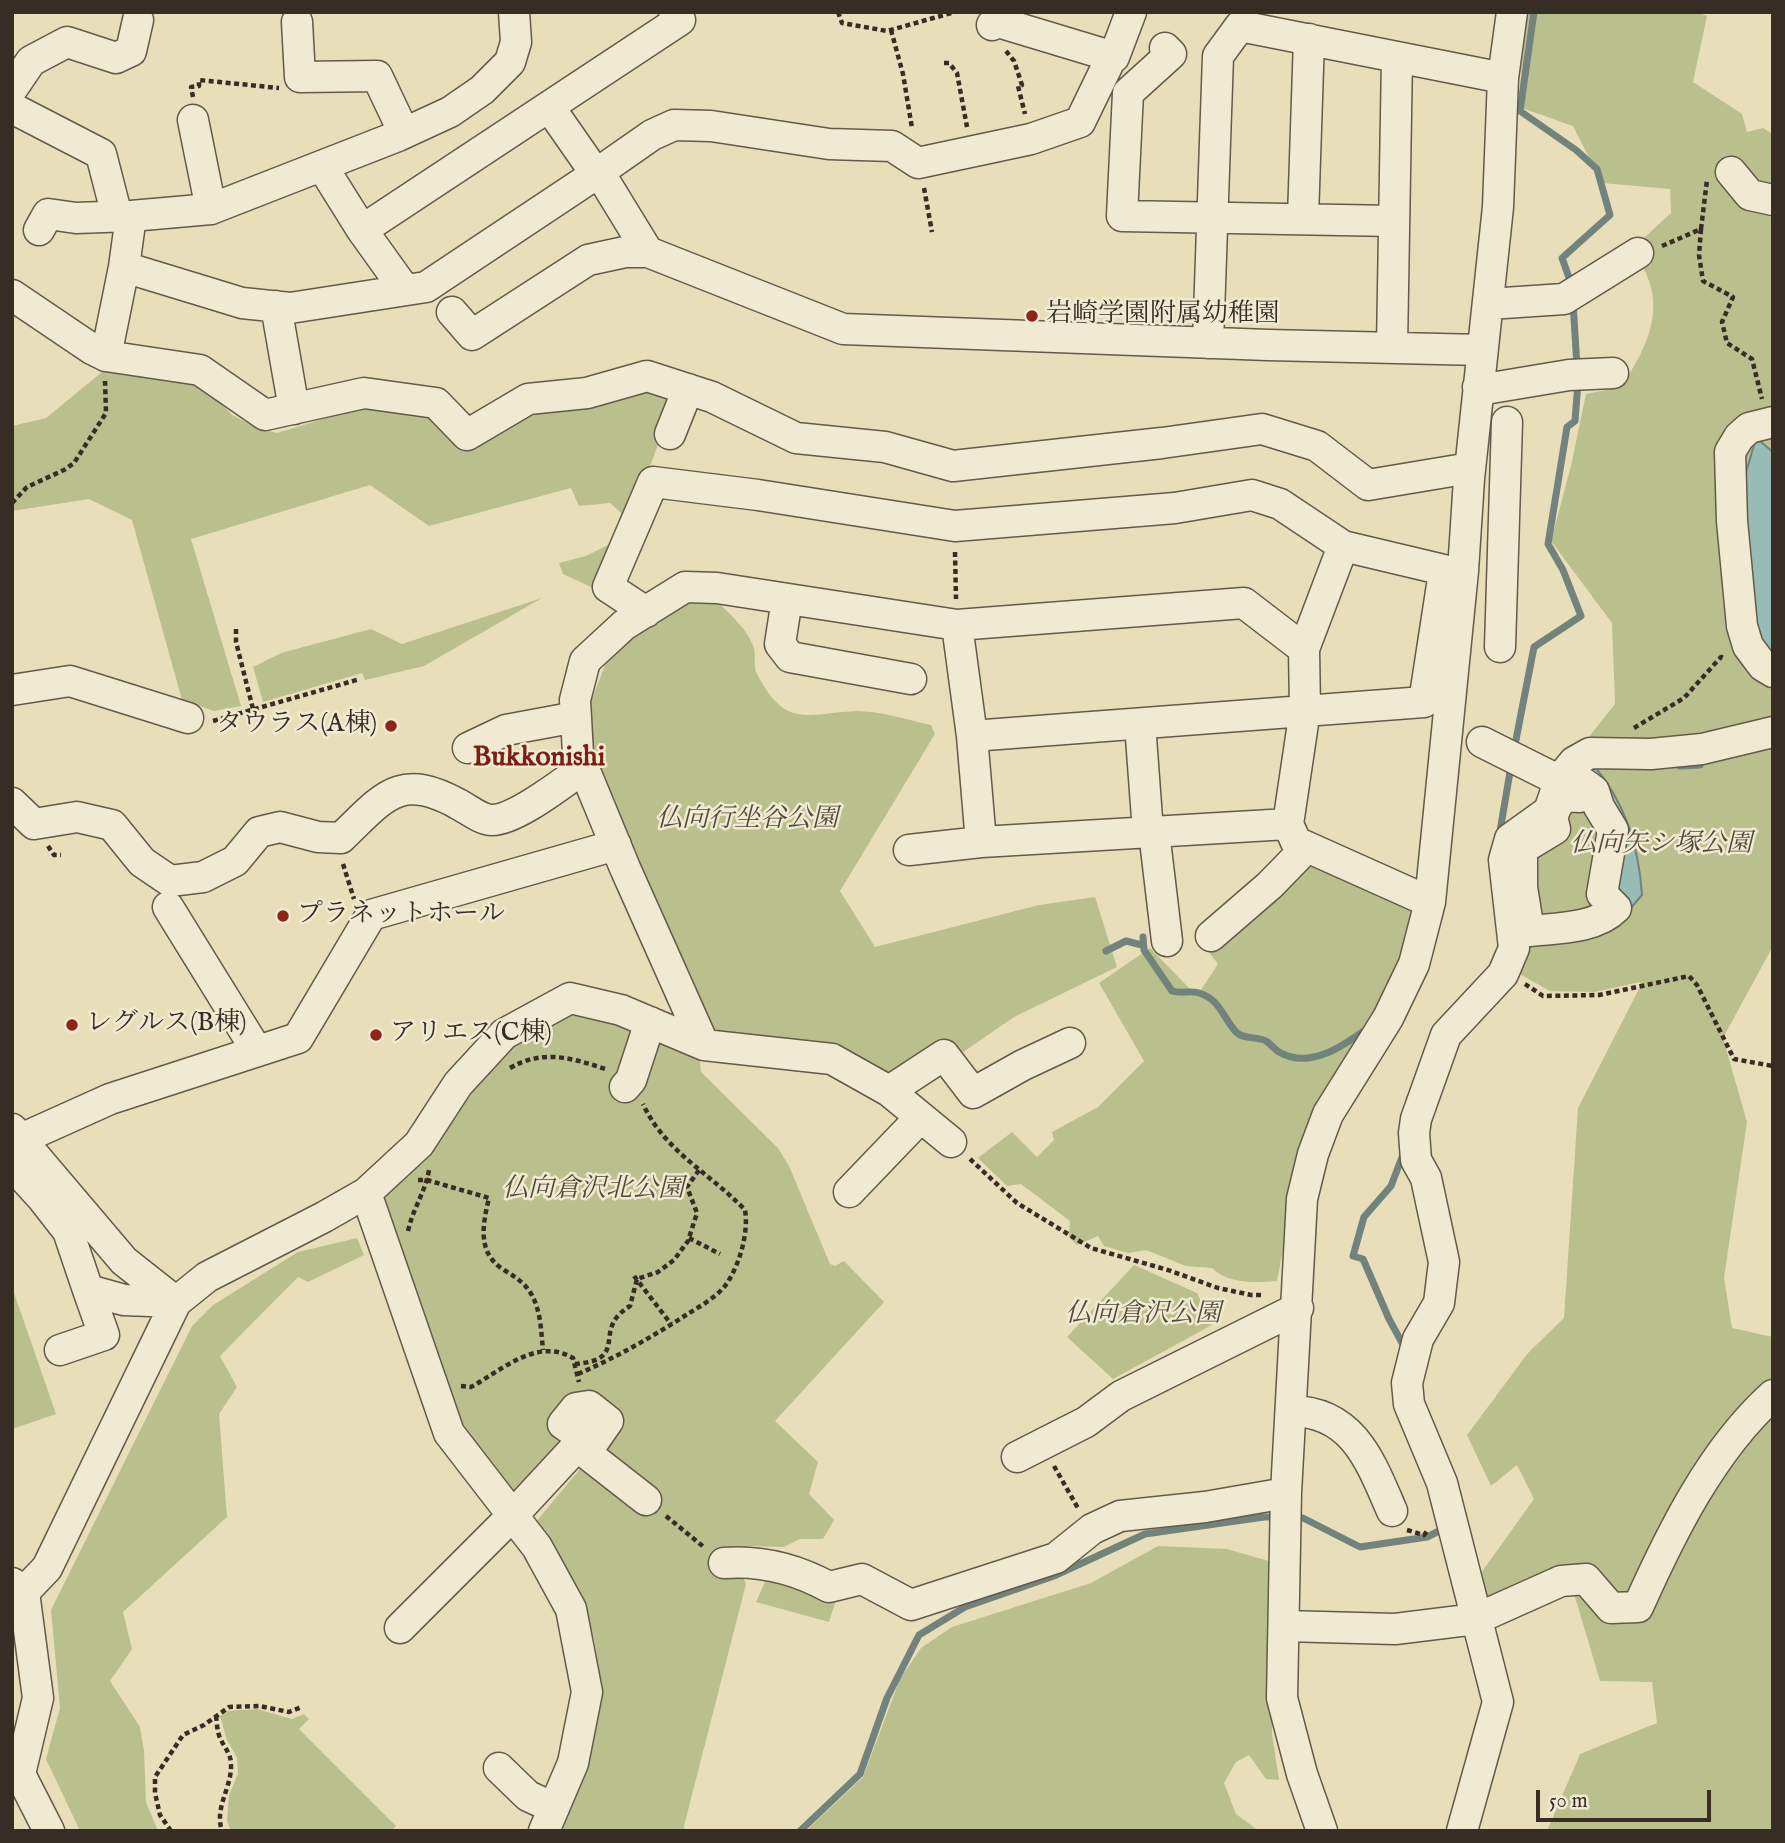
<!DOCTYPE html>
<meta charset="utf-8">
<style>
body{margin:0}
#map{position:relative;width:1785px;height:1843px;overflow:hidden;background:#e9deba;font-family:"IM FELL English",serif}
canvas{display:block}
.frame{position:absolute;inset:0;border:14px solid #382d24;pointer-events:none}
.scale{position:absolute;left:1536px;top:1790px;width:175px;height:32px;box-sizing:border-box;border:4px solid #382d24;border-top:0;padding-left:9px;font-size:21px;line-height:24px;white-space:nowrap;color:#382d24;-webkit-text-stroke:5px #f1ead2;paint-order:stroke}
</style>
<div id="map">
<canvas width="1785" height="1843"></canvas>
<div class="frame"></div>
<div class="scale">50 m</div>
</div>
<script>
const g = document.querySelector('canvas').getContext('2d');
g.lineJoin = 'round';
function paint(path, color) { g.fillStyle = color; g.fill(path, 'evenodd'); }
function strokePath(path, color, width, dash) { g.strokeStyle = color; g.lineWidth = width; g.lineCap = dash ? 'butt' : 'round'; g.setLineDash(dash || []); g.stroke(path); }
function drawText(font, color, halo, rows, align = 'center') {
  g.font = font + ' "IM FELL English","Noto Serif JP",serif'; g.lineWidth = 5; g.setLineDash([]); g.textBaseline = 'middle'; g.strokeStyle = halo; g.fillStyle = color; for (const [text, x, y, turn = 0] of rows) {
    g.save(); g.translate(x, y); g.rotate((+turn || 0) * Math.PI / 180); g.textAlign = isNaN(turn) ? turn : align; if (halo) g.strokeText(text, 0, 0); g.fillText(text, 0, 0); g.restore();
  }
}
paint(new Path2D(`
 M 1525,12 L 1696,12 L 1707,16 L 1693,82 L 1742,114 L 1747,132 L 1763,128 L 1773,134 L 1773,946 L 1723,1038 L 1747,1122 L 1724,1278 L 1732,1328 L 1773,1337 L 1773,1831 L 1547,1831 L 1580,1754 L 1657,1723 L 1652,1682 L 1600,1681 L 1570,1580 L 1502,1616 L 1471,1587 L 1534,1499 L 1517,1465 L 1491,1486 L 1467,1435 L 1528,1353 L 1564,1318 L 1578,1108 L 1641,985 L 1640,982 L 1595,992 L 1550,991 L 1518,973 L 1516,892 L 1580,748 L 1615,704 L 1612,623 L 1551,541 L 1571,466 L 1586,394 L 1621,387 C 1638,361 1656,331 1653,299 C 1652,281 1640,263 1635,246 L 1671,213 L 1670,189 L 1602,183 L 1573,126 L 1519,107 Z
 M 107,368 L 190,380 L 205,387 L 232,415 L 255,427 L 277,433 L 362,407 L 432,410 L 464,451 L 532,409 L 638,389 L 673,398 L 674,403 L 602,592 L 563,574 L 559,563 L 586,556 L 616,541 L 621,513 L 610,503 L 579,506 L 571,488 L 429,526 L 370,485 L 191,539 L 241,706 L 214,711 L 182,700 L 132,520 L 89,499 L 12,511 L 12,426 L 46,418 Z
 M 699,597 L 713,598 C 727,611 748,629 754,648 C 756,656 753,667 757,674 C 786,730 807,713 857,711 C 879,711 909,720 931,725 L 935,734 L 840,891 L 875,947 L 1039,905 L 1095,897 L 1117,967 L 1014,1017 L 956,1057 L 895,1080 L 733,1045 L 713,1028 L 591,751 L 587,711 L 610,653 Z
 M 542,598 L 424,666 L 365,680 L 362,673 L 263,702 L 253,667 L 281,653 L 371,629 L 402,644 Z
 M 1306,862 L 1418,906 L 1392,986 L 1305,1134 L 1277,1281 C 1257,1283 1227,1284 1212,1268 L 1186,1266 L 1146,1250 L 1128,1253 L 1104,1246 L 1098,1236 L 1077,1245 L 1069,1237 L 1070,1221 L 1021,1184 L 1007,1186 L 978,1158 L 1012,1132 L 1037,1157 L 1054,1140 L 1052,1132 L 1098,1107 L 1144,1061 L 1099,983 L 1150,948 L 1197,996 L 1218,964 L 1209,952 Z
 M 568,1014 L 612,1021 L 699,1053 L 701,1072 L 778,1148 L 789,1166 L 830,1264 L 835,1266 L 844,1261 L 884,1302 L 775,1421 L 818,1462 L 809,1494 L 834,1520 L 823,1539 L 800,1539 L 784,1547 L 749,1546 L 733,1554 L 746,1584 L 684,1826 L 685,1831 L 556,1831 L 592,1733 L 601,1682 L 594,1639 L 583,1606 L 535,1523 L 595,1451 L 514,1498 L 460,1421 L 377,1195 L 488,1064 L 537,1031 Z
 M 357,1238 L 364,1255 L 308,1282 L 298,1277 L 220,1356 L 237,1387 L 219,1414 L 227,1517 L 123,1612 L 132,1649 L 110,1681 L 140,1727 L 144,1751 L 146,1802 L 158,1831 L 80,1831 L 46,1759 L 60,1708 L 51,1610 L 192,1326 L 213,1305 L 298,1252 Z
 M 1134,1265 L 1197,1293 L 1212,1325 L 1113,1379 L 1067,1337 Z
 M 12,1287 L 56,1414 L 12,1429 Z
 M 1158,1546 L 1227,1549 L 1272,1562 L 1272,1734 L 1279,1780 L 1266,1779 L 1249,1755 L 1236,1762 L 1224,1783 L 1236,1814 L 1259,1831 L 806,1831 L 863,1777 L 900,1679 L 921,1648 L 952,1627 L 1091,1583 Z
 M 769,1573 L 837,1597 L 829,1622 L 756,1602 Z
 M 257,1709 L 292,1719 L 304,1714 L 309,1719 L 299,1729 L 396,1826 L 391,1831 L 231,1831 L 227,1821 L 229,1795 L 238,1774 L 237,1758 L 227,1740 L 220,1716 L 227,1711 Z`), '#b9c08d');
const water = new Path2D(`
 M 1756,438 L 1773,452 L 1773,666 L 1763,666 L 1732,521 Z
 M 1595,767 C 1626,804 1639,848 1642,895 L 1630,909 L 1616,908 L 1610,851 L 1588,769 Z`);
paint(water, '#99bbb6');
strokePath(water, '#72827c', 2);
strokePath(new Path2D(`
 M 1534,12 L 1520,111 L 1576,150 L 1597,169 L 1610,215 L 1562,258 L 1572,286
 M 1573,302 L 1577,367
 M 1514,750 L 1534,647 L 1581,616 L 1563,570 L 1548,544 L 1567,427 L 1575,421 L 1578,382
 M 1680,766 L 1700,765
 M 1499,837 L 1511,766
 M 1143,937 L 1144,950 L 1172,991 C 1181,994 1191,990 1199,993 C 1220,999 1223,1018 1236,1032 C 1244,1040 1257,1036 1266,1041 C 1271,1044 1274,1049 1279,1052 C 1310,1070 1343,1046 1368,1028
 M 1106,951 L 1126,941 L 1142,945
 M 1404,1152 L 1391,1186 L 1364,1217 L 1353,1256 L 1363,1259 L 1389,1319 L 1406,1350
 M 1292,1518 L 1303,1518 L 1360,1547 L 1427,1537 L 1445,1528
 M 800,1831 L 860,1774 L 887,1698 L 919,1635 L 965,1607 L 1054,1576 L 1145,1534 L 1264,1517 L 1280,1517`), '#72827c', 7);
const minor = new Path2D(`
 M 514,12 L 516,42 L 510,62 L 482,90 L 450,112 L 398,136 L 211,209 L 131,216 L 124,267 L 106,356 L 200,370 L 265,415 L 364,393 L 436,403 L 467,435 L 528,399 L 587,393 L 647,376 L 712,397 L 796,438 L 885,447 L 953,466 L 1162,443 L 1262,429 L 1317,446 L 1368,485 L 1470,468
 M 297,22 L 300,77 L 377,76 L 404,133
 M 992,25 L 998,22 L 1114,57 L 1131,12
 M 1165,48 L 1171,54 L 1128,93 L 1122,216 L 1394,221
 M 12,89 L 31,61 L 67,42 L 116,58 L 131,51 L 138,20
 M 12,108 L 101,154 L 117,216
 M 550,108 L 596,174
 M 193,120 L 211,209
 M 322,166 L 362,230 L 405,290
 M 599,172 L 652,135 L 674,125 L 711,126 L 829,144 L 892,146 L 918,163 L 1031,139 L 1080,122 L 1112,56
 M 1731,172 L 1750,195 L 1773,200
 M 1303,218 L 1309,39
 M 39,230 L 48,214 L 76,218 L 131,216
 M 362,230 L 680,20 L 674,12
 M 124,267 L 242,303 L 290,308 L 426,287 L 599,172 L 648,252 L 843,329 L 1268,345 L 1482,350
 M 12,295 L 92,349 L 106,356
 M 1489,304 L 1564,299 L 1638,253
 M 276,306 L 294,409
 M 452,312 L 472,335 L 588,260 L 625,252 L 648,252
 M 1208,343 L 1218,56 L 1240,26 L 1503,78
 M 1392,347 L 1397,57
 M 1478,387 L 1491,388 L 1569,375 L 1613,373
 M 1773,422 L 1749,428 L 1739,437 L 1730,452 L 1732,521 L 1742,626 L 1748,646 L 1763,666 L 1773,672
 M 670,434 L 688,389
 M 787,599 L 780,644 L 790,657 L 911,679
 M 646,612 L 608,587 L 653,482 L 758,495 L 955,526 L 1175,508 L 1252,495 L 1280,504 L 1343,546 L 1444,570
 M 957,625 L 1244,603 L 1304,649 L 1305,710 L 1288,824 L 981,842 L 972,736
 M 1500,647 L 1507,422
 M 1304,649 L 1343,546
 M 12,690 L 70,681 L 188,718
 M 1140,724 L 1148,832
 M 1482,742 L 1560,781
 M 468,748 L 506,730 L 576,717
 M 1583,783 L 1594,791 L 1599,807 L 1613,830 L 1602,894 L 1616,908 C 1595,929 1557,928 1529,931 L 1522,887 L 1522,849 L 1555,829 L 1552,817 L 1561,796 L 1580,797 Z
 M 12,803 L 34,824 L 77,817 L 112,825 L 142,862 L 170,881 L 203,877 L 235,861 L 259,832 L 280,827 L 318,837 L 341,838 C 383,798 399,771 458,804 C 468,809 481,820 492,820 C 516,820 562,783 584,768
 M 1288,824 L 1296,842 L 1430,902
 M 1154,832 L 1167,941
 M 909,850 L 981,842
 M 168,907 L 257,1051
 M 1211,936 L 1270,885 L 1307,847
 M 704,1045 L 625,868 L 578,754 L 575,700 L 585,661 L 624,625 L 685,587 L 717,588 L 957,625 L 972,736 L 1424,702 L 1444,572
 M 625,1087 L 631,1080 L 650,1022
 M 889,1091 L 944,1055 L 973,1093 L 1023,1065 L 1070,1043
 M 12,1129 L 124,1261 L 176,1302
 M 21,1139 L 110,1099 L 298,1038 L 371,915 L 616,845
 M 12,1165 L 43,1199 L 68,1231 L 88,1290 L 124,1300 L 176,1302
 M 849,1192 L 920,1118
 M 366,1193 L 449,1433 L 537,1547 L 571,1609 L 587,1692 L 573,1763 L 544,1831
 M 60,1350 L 104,1335 L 88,1290
 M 589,1406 L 608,1421 L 592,1444 L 563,1424 L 576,1408 Z
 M 1292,1411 C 1354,1412 1371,1463 1392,1511
 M 1017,1457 L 1086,1422 L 1121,1396 L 1298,1308
 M 724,1563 C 762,1560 796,1569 829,1587 L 862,1579 L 911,1605 L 1056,1558 L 1092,1529 L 1120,1516 L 1205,1507 L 1286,1493
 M 12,1583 L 24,1592 L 38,1698 L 20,1774 L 49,1831
 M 24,1592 L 47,1568 L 176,1302 L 207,1277 L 324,1217 L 366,1193 L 419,1144 L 458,1084 L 504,1034 L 570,998 L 621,1010 L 704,1045 L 832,1059 L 889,1091 L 951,1142
 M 1284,1626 L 1395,1629 L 1476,1619 L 1561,1581 L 1586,1579 L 1611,1608 L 1638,1607 C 1671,1533 1712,1450 1773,1395
 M 400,1628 L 513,1515 L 577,1446 L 646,1500
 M 499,1768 L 528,1796 L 554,1808
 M 1322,1831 L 1302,1774 L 1282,1698 L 1286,1493 L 1302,1199 L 1313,1154 L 1328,1114 L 1388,1018 L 1414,964 L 1430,902 L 1463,571 L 1469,479 L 1498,207 L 1503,78 L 1512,12
 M 1462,1831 L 1498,1702 L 1442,1483 L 1409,1404 L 1407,1383 L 1418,1339 L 1439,1303 L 1444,1262 L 1426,1178 L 1416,1160 L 1414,1133 L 1416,1119 L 1446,1035 L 1503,974 L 1514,948 L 1504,860 L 1510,839 L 1549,811 L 1560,779 L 1574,762 L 1590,753 L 1651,754 L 1702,749 L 1773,732`);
strokePath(minor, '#64594a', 33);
strokePath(new Path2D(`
 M 838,12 L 842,23 L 887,31 L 955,12
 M 891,30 L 903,74 L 912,128
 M 1006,51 L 1014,61 L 1022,85 L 1018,86 L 1025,114
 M 944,63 L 949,63 L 957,73 L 967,127
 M 193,97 L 191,87 L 199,86 L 199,80 L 279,88
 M 924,188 L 932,232
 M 1701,229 L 1699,255 L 1703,281 L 1733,297 L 1722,322 L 1727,343 L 1752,359 L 1762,399
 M 1662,246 L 1701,229 L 1707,180
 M 12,503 L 27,487 L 64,470 L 74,463 L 106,413 L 105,381
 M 955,552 L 956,599
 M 236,629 L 236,642 L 253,709
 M 213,721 L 360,679
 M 1634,728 L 1684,698 L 1721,657 L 1724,658
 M 48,846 L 54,855 L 61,855
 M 343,864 L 354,899
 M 1525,984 L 1543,996 L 1599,995 L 1689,976 L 1697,985 L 1734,1059 L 1773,1066
 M 510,1068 C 542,1049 573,1058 605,1069
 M 970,1159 L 1017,1203 L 1091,1248 L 1168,1270 L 1218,1288 L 1251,1295 L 1264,1295
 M 418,1180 L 427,1180 L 489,1198 C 483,1223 477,1251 501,1268 C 512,1275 523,1281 530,1292 C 541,1309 541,1331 543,1350
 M 670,1192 L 680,1186 L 687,1187
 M 408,1231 C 413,1208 425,1193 429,1170
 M 689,1238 L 720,1254
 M 634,1276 L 671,1324
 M 575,1364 C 583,1363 595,1362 601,1357 C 617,1345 599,1325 630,1306 L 637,1279 L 658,1272 L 674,1260 L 688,1241 L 697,1213 L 687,1187 L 699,1170
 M 578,1374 C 615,1358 652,1337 686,1315 C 699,1307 715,1298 725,1286 C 739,1267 749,1233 745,1210 C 710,1173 665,1152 643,1104
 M 461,1386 L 471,1387 C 502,1370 537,1337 573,1358 L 579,1382
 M 1054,1466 L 1079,1510
 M 666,1516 L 705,1548
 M 1407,1530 L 1424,1535 L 1427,1531
 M 216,1716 C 217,1723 217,1731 220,1738 C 224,1747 231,1754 231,1764 C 232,1788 214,1807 222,1831
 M 171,1831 L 160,1815 L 155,1793 L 155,1777 L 183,1735 L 204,1725 L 229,1707 L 259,1706 L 289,1712 L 302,1707`), '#382d24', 4.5, [5, 3.5]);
strokePath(minor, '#f1ead2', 30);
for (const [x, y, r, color] of [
 [1032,316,7,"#8f2418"],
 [391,726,7,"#8f2418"],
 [283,916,7,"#8f2418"],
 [72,1025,7,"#8f2418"],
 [376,1035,7,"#8f2418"]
]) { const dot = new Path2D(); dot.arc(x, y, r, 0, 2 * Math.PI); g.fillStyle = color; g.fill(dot); strokePath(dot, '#f1ead2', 2.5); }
drawText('26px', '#382d24', '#f1ead2', [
 ["岩崎学園附属幼稚園",1046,316],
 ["タウラス(A棟)",377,726,"right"],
 ["プラネットホール",297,916],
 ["レグルス(B棟)",86,1025],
 ["アリエス(C棟)",390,1035]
], 'left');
drawText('italic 26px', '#524a39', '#f1ead2', [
 ["仏向行坐谷公園",747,821],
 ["仏向矢シ塚公園",1661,846],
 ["仏向倉沢北公園",593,1191],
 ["仏向倉沢公園",1143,1316]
]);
drawText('bold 28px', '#7a1f14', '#f1ead2', [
 ["Bukkonishi",539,759]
]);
</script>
